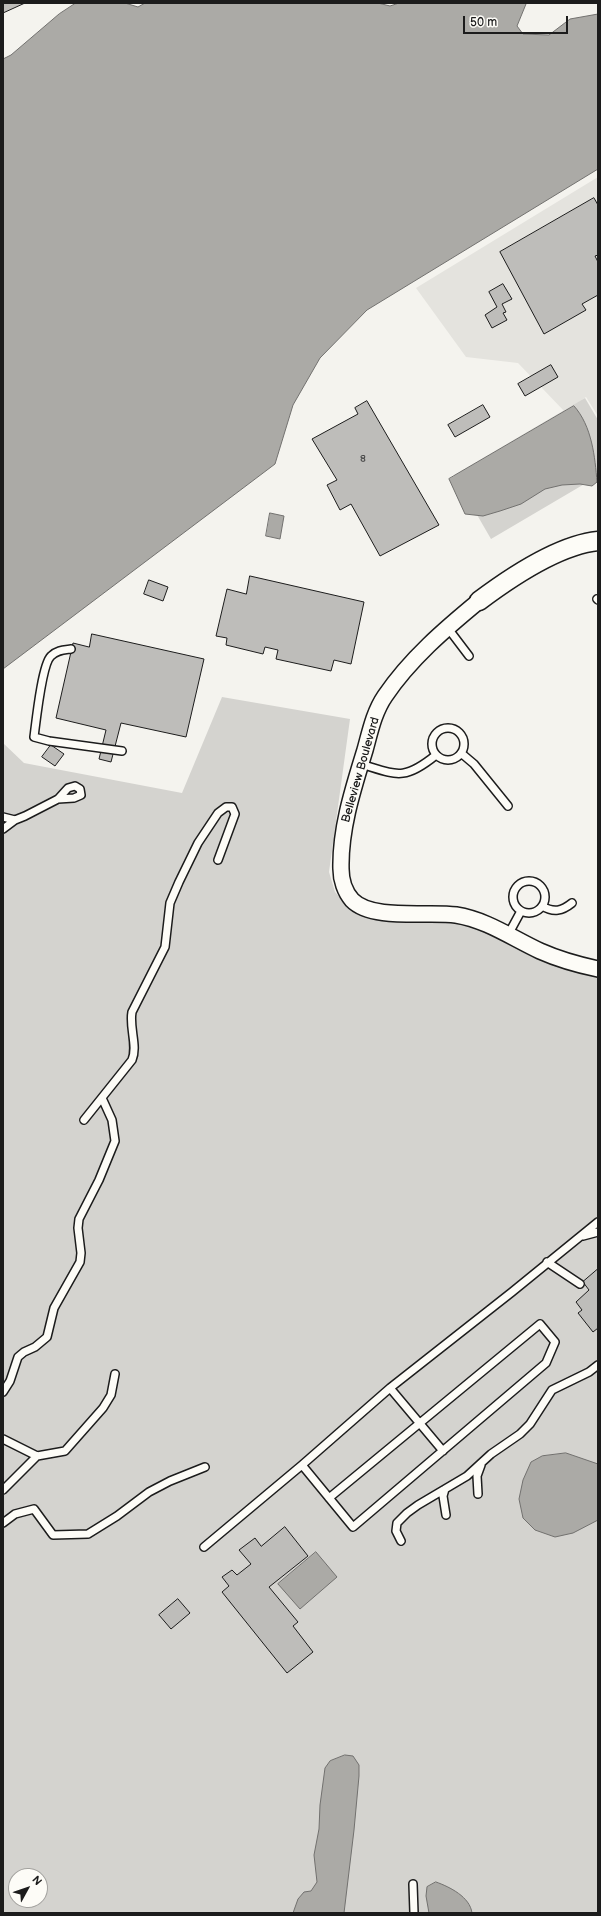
<!DOCTYPE html>
<style>
body{margin:0}
#map{position:relative;width:601px;height:1916px;overflow:hidden;background:#f4f3ee;font-family:"Balsamiq Sans",sans-serif}
canvas{display:block}
.frame{position:absolute;inset:0;border:4px solid #1c1c1c;pointer-events:none}
.north{position:absolute;left:8px;top:1868px;width:40px;height:40px;box-sizing:border-box;background:#fdfcf7;border:1px solid #a3a29f;border-radius:50%;rotate:50deg;font-size:11px;font-weight:700;line-height:16px;text-align:center;color:#1c1c1c}
.north::after{content:'';display:block;margin:auto;width:14px;height:18px;background:#1c1c1c;clip-path:polygon(50% 0,100% 100%,50% 72%,0 100%)}
.scale{position:absolute;left:463px;top:16px;width:105px;height:18px;box-sizing:border-box;border:2px solid #1c1c1c;border-top:0;padding-left:5px;font-size:12px;line-height:14px;white-space:nowrap;color:#1c1c1c;-webkit-text-stroke:3px #fdfcf7;paint-order:stroke}
</style>
<div id="map">
<canvas width="601" height="1916"></canvas>
<div class="frame"></div>
<div class="north">N</div>
<div class="scale">50 m</div>
</div>
<script>
const g = document.querySelector('canvas').getContext('2d');
g.lineJoin = 'round';
function paint(path, color) { g.fillStyle = color; g.fill(path, 'evenodd'); }
function strokePath(path, color, width, dash) { g.strokeStyle = color; g.lineWidth = width; g.lineCap = dash ? 'butt' : 'round'; g.setLineDash(dash || []); g.stroke(path); }
function drawText(font, color, halo, rows, align = 'center') {
  g.font = font + ' "Balsamiq Sans",sans-serif'; g.lineWidth = 3.5; g.setLineDash([]); g.textBaseline = 'middle'; g.strokeStyle = halo; g.fillStyle = color; for (const [text, x, y, turn = 0] of rows) {
    g.save(); g.translate(x, y); g.rotate((+turn || 0) * Math.PI / 180); g.textAlign = isNaN(turn) ? turn : align; if (halo) g.strokeText(text, 0, 0); g.fillText(text, 0, 0); g.restore();
  }
}
paint(new Path2D(`
 M 598,177 L 598,416 L 586,397 L 565,412 L 518,363 L 466,357 L 416,288 Z`), '#e4e3de');
paint(new Path2D(`
 M 585,398 L 598,420 L 598,476 L 491,539 L 454,475 Z
 M 222,697 L 350,719 L 329,872 L 335,892 L 347,905 L 364,916 L 457,921 L 598,974 L 598,1913 L 3,1913 L 3,743 L 24,763 L 182,793 ZM 16,1876 L 40,1876 L 40,1900 L 16,1900 Z`), '#d4d3cf');
const water = new Path2D(`
 M 76,3 L 125,3 L 138,7 L 145,3 L 378,3 L 390,6 L 399,3 L 523,3 L 526,4 L 517,26 L 523,34 L 549,35 L 570,19 L 598,14 L 598,169 L 367,310 L 320,358 L 293,405 L 275,464 L 3,669 L 3,59 L 11,55 L 59,14 Z
 M 574,406 C 592,426 595,457 597,482 L 592,486 L 580,484 L 562,485 L 545,489 L 521,504 L 500,511 L 483,516 L 465,514 L 449,479 Z
 M 270,513 L 284,516 L 280,539 L 266,536 Z
 M 566,1453 L 598,1464 L 598,1520 L 573,1533 L 555,1537 L 535,1530 L 523,1518 L 519,1499 L 523,1480 L 531,1462 L 542,1456 Z
 M 316,1552 L 337,1577 L 300,1609 L 278,1584 Z
 M 345,1755 L 353,1756 L 359,1765 L 359,1776 L 354,1830 L 344,1913 L 293,1913 L 298,1899 L 304,1892 L 311,1891 L 317,1882 L 314,1855 L 319,1829 L 320,1805 L 325,1768 L 330,1761 Z
 M 436,1882 C 450,1887 470,1897 472,1913 L 429,1913 L 426,1896 L 427,1887 Z`);
paint(water, '#abaaa6');
strokePath(water, '#72716f', 1);
const building = new Path2D(`
 M 3,3 L 25,3 L 3,13 Z
 M 594,198 L 598,205 L 598,255 L 595,256 L 598,262 L 598,295 L 582,304 L 586,310 L 544,334 L 500,252 Z
 M 503,284 L 512,299 L 502,304 L 506,312 L 503,313 L 507,320 L 492,328 L 485,315 L 497,307 L 489,292 Z
 M 551,365 L 558,377 L 525,396 L 518,384 Z
 M 367,401 L 439,525 L 380,556 L 351,504 L 340,510 L 327,485 L 337,480 L 312,439 L 358,414 L 355,408 Z
 M 483,405 L 490,417 L 455,437 L 448,425 Z
 M 250,576 L 364,602 L 351,664 L 334,660 L 331,671 L 276,659 L 278,650 L 265,647 L 263,654 L 226,645 L 227,638 L 216,636 L 227,589 L 246,594 Z
 M 149,580 L 168,587 L 163,601 L 144,594 Z
 M 92,634 L 204,659 L 186,737 L 121,723 L 111,762 L 99,759 L 106,730 L 56,718 L 73,643 L 89,647 Z
 M 51,745 L 64,754 L 55,766 L 42,757 Z
 M 598,1269 L 598,1328 L 593,1332 L 578,1313 L 582,1310 L 576,1302 L 589,1290 L 583,1282 Z
 M 285,1527 L 308,1556 L 269,1587 L 298,1622 L 293,1626 L 313,1652 L 287,1673 L 222,1592 L 229,1586 L 222,1577 L 232,1570 L 237,1575 L 251,1564 L 239,1550 L 255,1538 L 261,1546 Z
 M 178,1599 L 190,1613 L 171,1629 L 159,1615 Z`);
paint(building, '#bebdba');
strokePath(building, '#1c1c1c', 1);
const service = new Path2D(`
 M 597,599 L 598,600
 M 447,627 L 469,656
 M 71,649 C 64,650 57,650 51,656 C 42,664 36,722 34,737 L 49,741 L 122,751
 M432 744a16 16 0 1 1 32 0a16 16 0 1 1-32 0Z
 M 461,753 L 474,764 L 508,806
 M 361,764 C 397,775 404,781 436,755
 M 3,817 L 15,820 L 25,816 L 58,799 L 68,788 L 75,786 L 80,789 L 81,795 L 74,798 L 58,799
 M 3,829 L 15,820
 M513 897a16 16 0 1 1 32 0a16 16 0 1 1-32 0Z
 M 542,906 C 554,913 562,911 572,903
 M 508,935 L 521,911
 M 84,1120 L 132,1060 C 138,1046 129,1028 132,1012 L 165,947 L 170,903 L 179,882 L 198,843 L 218,813 L 226,807 L 232,807 L 235,814 L 218,860
 M 583,1236 L 598,1232
 M 547,1262 L 580,1284
 M 390,1388 L 443,1451
 M 3,1392 L 10,1381 L 18,1357 L 24,1352 L 35,1347 L 47,1337 L 54,1308 L 80,1262 L 81,1253 L 78,1228 L 79,1219 L 99,1180 L 115,1141 L 112,1120 L 102,1098
 M 3,1439 L 37,1456 L 65,1451 L 103,1408 L 111,1395 L 115,1374
 M 302,1465 L 353,1527 L 546,1363 L 555,1342 L 540,1324 L 329,1498
 M 445,1489 L 443,1496 L 446,1515
 M 3,1490 L 37,1456
 M 478,1494 L 477,1476 L 481,1465
 M 3,1523 L 15,1514 L 34,1509 L 53,1535 L 88,1534 L 117,1516 L 149,1492 L 170,1481 L 205,1467
 M 401,1541 L 396,1531 L 397,1523 L 407,1513 L 418,1505 L 467,1476 L 491,1454 L 520,1434 L 530,1424 L 552,1390 L 589,1372 L 598,1365
 M 204,1547 L 302,1465 L 390,1388 L 512,1292 L 598,1222
 M 413,1884 L 414,1913`);
const minor = new Path2D(`
 M 479,601 C 445,629 410,659 385,696 C 374,712 370,732 365,750 C 353,789 340,829 341,869 C 341,880 345,892 352,900 C 372,921 429,911 456,915 C 487,920 512,938 540,951 C 558,959 579,965 598,969`);
const tertiary = new Path2D(`
 M 479,601 C 511,577 558,545 598,541`);
strokePath(service, '#1c1c1c', 10);
strokePath(minor, '#1c1c1c', 18);
strokePath(tertiary, '#1c1c1c', 21);
strokePath(service, '#fdfcf7', 7);
strokePath(minor, '#fdfcf7', 15);
strokePath(tertiary, '#fdfcf7', 18);
drawText('10px', '#444', null, [
 ["8",363,459]
]);
drawText('12px', '#1c1c1c', '#fdfcf7', [
 ["Belleview Boulevard",361,770,-74]
]);
</script>
